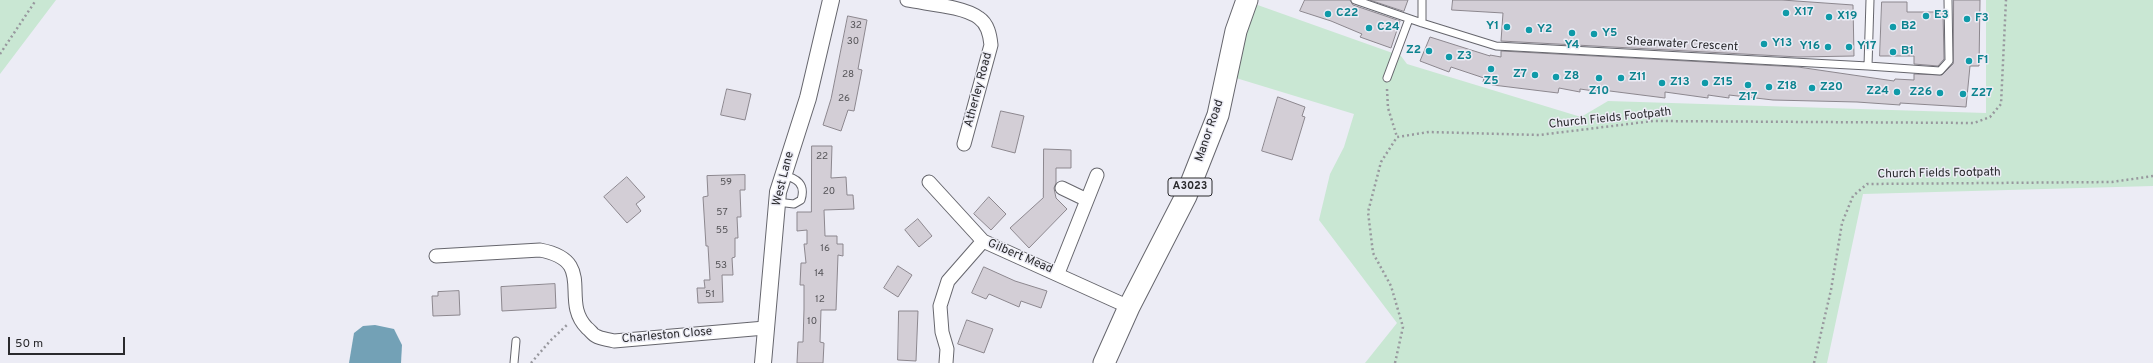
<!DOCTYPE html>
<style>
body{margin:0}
#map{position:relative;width:2153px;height:363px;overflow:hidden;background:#ececf5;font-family:Overpass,sans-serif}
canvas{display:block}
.scale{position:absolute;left:8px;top:337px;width:117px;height:18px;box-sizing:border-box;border:2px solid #2a2a2d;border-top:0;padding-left:5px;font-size:12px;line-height:14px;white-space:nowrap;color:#2a2a2d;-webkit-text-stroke:3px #ececf5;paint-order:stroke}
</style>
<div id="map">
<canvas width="2153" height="363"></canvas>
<div class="scale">50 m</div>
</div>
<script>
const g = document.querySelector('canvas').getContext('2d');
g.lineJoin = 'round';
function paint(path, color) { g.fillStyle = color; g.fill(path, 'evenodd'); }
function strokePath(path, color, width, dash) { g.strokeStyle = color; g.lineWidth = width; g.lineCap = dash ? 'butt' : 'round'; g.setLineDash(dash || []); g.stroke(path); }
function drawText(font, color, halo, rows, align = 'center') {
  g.font = font + ' Overpass,sans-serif'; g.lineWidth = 3; g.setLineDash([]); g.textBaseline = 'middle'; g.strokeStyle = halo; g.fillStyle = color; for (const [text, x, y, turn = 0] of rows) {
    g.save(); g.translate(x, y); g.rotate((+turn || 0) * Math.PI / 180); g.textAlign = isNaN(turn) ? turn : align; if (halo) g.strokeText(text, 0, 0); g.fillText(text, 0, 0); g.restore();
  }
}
paint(new Path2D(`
 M 0,0 L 56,0 L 0,74 Z
 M 1986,0 L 2153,0 L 2153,186 L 1863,194 L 1827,363 L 1365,363 L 1397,323 L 1319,220 L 1330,174 L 1344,147 L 1354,114 L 1236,78 L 1252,3 L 1401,56 L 1407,64 L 1581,117 L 1608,101 L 1986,113 Z`), '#c9e7d3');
paint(new Path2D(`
 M 375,325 L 394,329 L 402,345 L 401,363 L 349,363 L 354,333 L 363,326 Z`), '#73a1b6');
const building = new Path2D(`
 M 1305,0 L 1350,0 L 1353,5 L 1400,21 L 1391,48 L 1360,37 L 1362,34 L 1331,21 L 1300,11 Z
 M 1370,0 L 1408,0 L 1404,11 Z
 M 1453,0 L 1782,0 L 1853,5 L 1854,56 L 1799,57 L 1501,41 L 1503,13 L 1452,10 Z
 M 1954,0 L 1980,0 L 1979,66 L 1970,66 L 1966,107 L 1900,103 L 1900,105 L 1857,102 L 1773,100 L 1729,95 L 1729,98 L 1708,95 L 1708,98 L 1665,92 L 1665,98 L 1602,90 L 1601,92 L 1580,89 L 1580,92 L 1559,88 L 1558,93 L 1493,85 L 1483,82 L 1484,78 L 1451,67 L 1449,72 L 1420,61 L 1430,37 L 1490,56 L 1490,55 L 1501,57 L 1501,51 L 1798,67 L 1894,81 L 1895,79 L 1914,80 L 1914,74 L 1942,75 L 1953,64 Z
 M 1882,2 L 1907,2 L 1907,12 L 1943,12 L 1944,59 L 1938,66 L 1914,64 L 1914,56 L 1880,56 Z
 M 848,16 L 867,20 L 858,69 L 862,70 L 854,111 L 848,110 L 841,131 L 823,125 L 831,99 Z
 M 727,89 L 751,94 L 745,120 L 721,115 Z
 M 1278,97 L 1305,107 L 1302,116 L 1305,117 L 1292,160 L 1262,151 Z
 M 1001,111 L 1024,116 L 1015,153 L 992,147 Z
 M 812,146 L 832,146 L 831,178 L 846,177 L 847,195 L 853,195 L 854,209 L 824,210 L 825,236 L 837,236 L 837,244 L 843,244 L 843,256 L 838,255 L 836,310 L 821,310 L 820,342 L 824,343 L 823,363 L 797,363 L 798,342 L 803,342 L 804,309 L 804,285 L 800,285 L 801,263 L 806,263 L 804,244 L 807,244 L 807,230 L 797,231 L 797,212 L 811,212 Z
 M 1044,149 L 1071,150 L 1071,168 L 1056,168 L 1056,183 L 1054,188 L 1056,198 L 1067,209 L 1029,248 L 1010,228 L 1043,198 Z
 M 745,175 L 745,190 L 740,190 L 741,217 L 737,217 L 738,238 L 735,238 L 735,257 L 732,258 L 733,275 L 722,275 L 723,302 L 698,303 L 697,288 L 705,288 L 704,280 L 710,280 L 708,246 L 706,246 L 703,197 L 708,196 L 707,176 Z
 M 627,177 L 645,197 L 636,204 L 641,211 L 627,223 L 604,197 Z
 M 989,197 L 1006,214 L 991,230 L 974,214 Z
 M 918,219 L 932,236 L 919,247 L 905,230 Z
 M 898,266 L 912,275 L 898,297 L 884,288 Z
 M 984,267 L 1015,281 L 1047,291 L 1041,308 L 1021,301 L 1019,307 L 989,294 L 986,299 L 972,293 Z
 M 555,284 L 556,308 L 502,311 L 501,287 Z
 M 459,291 L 460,315 L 433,316 L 432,296 L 438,296 L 438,292 Z
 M 899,311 L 918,311 L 916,361 L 898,360 Z
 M 967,320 L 993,329 L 984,353 L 958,344 Z`);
paint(building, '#d3ced6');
strokePath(building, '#8c878e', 1);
const service = new Path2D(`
 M 1355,0 L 1422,23 L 1496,46 L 1868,66 L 1870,0
 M 1422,23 L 1422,0
 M 1868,66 L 1940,71 L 1949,61 L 1948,0
 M 1387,78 L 1409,19
 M 777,202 L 794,204 L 801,200 C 806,184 797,178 782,175
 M 514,363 L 516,341`);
const minor = new Path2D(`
 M 907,0 C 926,4 964,6 979,18 C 988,24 990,35 991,45 L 964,144
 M 929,182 L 983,241 L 1129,307
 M 1062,188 L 1087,200
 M 436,256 L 540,250 C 598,261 559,300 587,328 C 590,330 593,335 596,336 C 601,339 608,339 614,341 L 765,328
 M 1058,273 L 1097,175
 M 946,363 L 947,349 L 942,332 L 940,306 L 948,281 L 983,241`);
const tertiary = new Path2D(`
 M 763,363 L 778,192 L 808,98 L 831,0`);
const primary = new Path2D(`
 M 1104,363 L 1129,307 L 1186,196 L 1218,115 L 1236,31 L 1247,0`);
strokePath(service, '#66666d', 9);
strokePath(minor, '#66666d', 15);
strokePath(tertiary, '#66666d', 18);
strokePath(primary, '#66666d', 23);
strokePath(new Path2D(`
 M 0,54 L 36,0
 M 1387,89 L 1388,108 L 1397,137
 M 531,363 L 550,341 L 568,324
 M 1395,363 L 1403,327 L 1391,286 L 1373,253 L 1368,212 L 1381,162 L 1397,137 L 1429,132 L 1539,135 L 1653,121 L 1974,123 L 1990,117 L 2001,104 L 2006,0
 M 1814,363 L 1831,290 L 1842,223 L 1853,196 L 1867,184 L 2112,182 L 2153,176`), '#98989e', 2.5, [2, 3]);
strokePath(service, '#fff', 7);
strokePath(minor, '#fff', 13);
strokePath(tertiary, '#fff', 16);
strokePath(primary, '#fff', 21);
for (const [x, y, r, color] of [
 [1786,13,4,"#0f9aa8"],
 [1328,14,4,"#0f9aa8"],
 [1926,16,4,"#0f9aa8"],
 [1829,17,4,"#0f9aa8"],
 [1967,19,4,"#0f9aa8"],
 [1507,27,4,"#0f9aa8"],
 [1893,27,4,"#0f9aa8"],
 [1369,28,4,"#0f9aa8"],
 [1529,30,4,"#0f9aa8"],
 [1572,33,4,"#0f9aa8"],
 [1594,34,4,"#0f9aa8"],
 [1764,44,4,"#0f9aa8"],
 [1828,47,4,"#0f9aa8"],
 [1849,47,4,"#0f9aa8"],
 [1429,51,4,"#0f9aa8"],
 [1893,52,4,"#0f9aa8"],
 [1449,57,4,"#0f9aa8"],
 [1969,61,4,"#0f9aa8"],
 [1491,69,4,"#0f9aa8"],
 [1535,75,4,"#0f9aa8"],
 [1556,77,4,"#0f9aa8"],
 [1599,78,4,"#0f9aa8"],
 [1621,78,4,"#0f9aa8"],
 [1662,83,4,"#0f9aa8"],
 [1705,83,4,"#0f9aa8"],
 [1748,85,4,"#0f9aa8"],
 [1769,87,4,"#0f9aa8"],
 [1812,88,4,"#0f9aa8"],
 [1897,92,4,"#0f9aa8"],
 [1940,93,4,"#0f9aa8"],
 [1963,94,4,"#0f9aa8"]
]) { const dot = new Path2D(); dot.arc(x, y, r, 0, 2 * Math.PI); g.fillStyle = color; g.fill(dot); strokePath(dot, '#ececf5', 1.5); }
drawText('10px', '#545357', null, [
 ["32",856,26],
 ["30",853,42],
 ["28",848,75],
 ["26",844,99],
 ["22",822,157],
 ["59",726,183],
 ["20",829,192],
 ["57",722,213],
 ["55",722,231],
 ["16",825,249],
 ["53",721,266],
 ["14",819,274],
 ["51",710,295],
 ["12",820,300],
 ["10",812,322]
]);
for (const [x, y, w] of [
 [1190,187,44]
]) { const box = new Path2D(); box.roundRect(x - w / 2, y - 9, w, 18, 3); g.fillStyle = '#ececf5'; g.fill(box); strokePath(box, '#2a2a2d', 1); }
drawText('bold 11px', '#2a2a2d', null, [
 ["A3023",1190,187]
]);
drawText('bold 12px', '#0d838f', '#ececf5', [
 ["X17",1794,13],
 ["C22",1336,14],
 ["E3",1934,16],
 ["X19",1837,17],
 ["F3",1975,19],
 ["Y1",1499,27,"right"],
 ["B2",1901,27],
 ["C24",1377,28],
 ["Y2",1537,30],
 ["Y5",1602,34],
 ["Y13",1772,44],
 ["Y4",1572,46,"center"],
 ["Y16",1820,47,"right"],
 ["Y17",1857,47],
 ["Z2",1421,51,"right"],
 ["B1",1901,52],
 ["Z3",1457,57],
 ["F1",1977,61],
 ["Z7",1527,75,"right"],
 ["Z8",1564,77],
 ["Z11",1629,78],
 ["Z5",1491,82,"center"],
 ["Z13",1670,83],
 ["Z15",1713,83],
 ["Z18",1777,87],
 ["Z20",1820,88],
 ["Z10",1599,92,"center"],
 ["Z24",1889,92,"right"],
 ["Z26",1932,93,"right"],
 ["Z27",1971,94],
 ["Z17",1748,98,"center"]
], 'left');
drawText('12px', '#2a2a2d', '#ececf5', [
 ["Shearwater Crescent",1682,45,3],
 ["Atherley Road",979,90,-75],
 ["Church Fields Footpath",1610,119,-6],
 ["Manor Road",1210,131,-71],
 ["Church Fields Footpath",1939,174,-1],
 ["West Lane",784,179,-76],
 ["Gilbert Mead",1020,257,23],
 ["Charleston Close",667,336,-5]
]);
</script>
